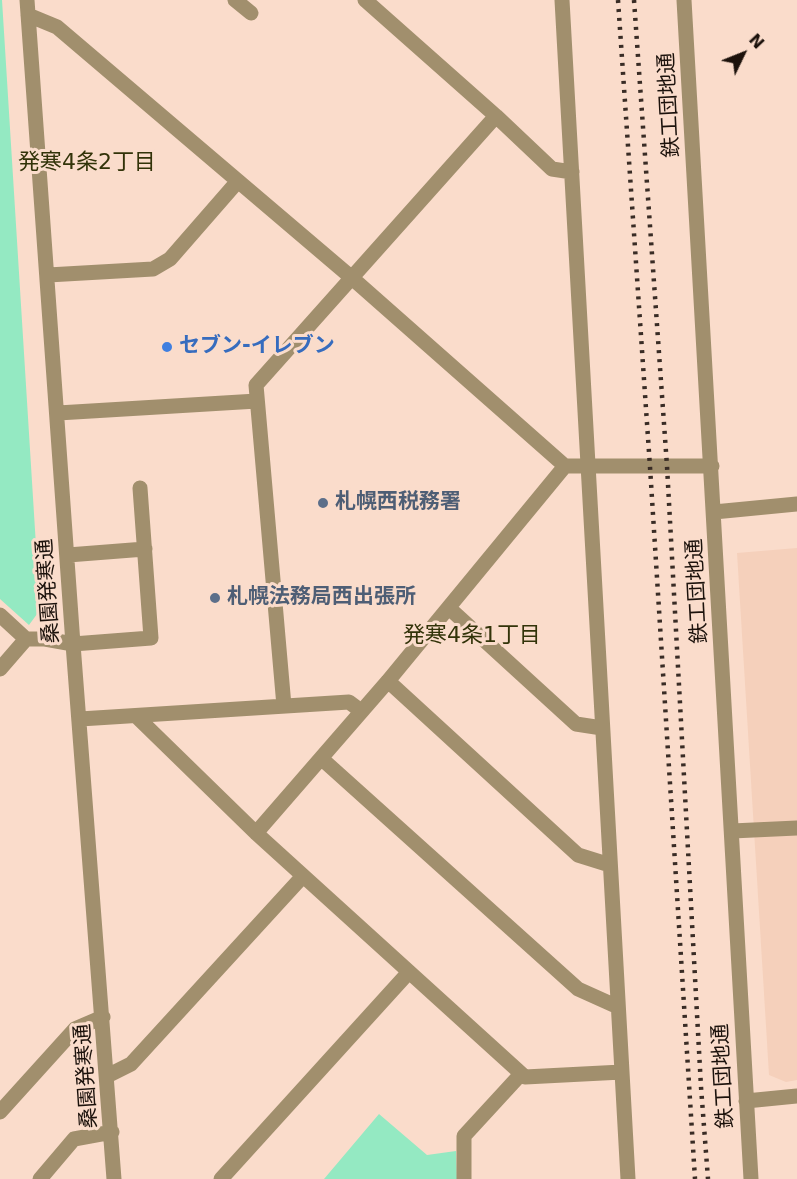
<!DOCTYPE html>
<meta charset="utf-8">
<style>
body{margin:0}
#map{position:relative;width:797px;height:1179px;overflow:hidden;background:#fadccb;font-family:"DejaVu Sans",sans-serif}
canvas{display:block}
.north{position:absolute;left:713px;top:24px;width:60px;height:60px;-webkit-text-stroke:4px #fadccb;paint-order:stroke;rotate:47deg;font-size:16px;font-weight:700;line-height:24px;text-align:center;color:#1c120c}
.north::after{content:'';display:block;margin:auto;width:21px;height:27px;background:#1c120c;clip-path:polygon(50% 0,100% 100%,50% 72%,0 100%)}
</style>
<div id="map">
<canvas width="797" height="1179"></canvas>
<div class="north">N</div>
</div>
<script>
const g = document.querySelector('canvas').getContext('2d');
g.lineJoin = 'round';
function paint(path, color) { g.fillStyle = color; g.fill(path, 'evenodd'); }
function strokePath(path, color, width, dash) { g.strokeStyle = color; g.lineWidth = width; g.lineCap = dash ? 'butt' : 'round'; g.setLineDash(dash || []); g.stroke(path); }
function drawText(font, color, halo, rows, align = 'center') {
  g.font = font + ' "DejaVu Sans","Noto Sans JP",sans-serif'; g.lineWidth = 6; g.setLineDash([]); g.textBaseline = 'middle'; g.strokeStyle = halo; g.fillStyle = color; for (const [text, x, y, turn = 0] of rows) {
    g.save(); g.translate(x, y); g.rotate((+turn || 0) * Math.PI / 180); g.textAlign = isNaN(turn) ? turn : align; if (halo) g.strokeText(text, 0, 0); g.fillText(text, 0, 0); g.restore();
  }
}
paint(new Path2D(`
 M 797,548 L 797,1080 L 786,1082 L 769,1075 L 737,553 Z`), '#f5d0bb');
paint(new Path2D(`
 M 0,0 L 2,0 L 40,610 L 29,625 L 0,599 Z
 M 379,1114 L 427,1155 L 456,1151 L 457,1179 L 324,1179 Z`), '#94e9c2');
strokePath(new Path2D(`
 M 27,0 L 73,644 L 114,1179
 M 235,0 L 251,13
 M 365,0 L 496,116 L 552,169 L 572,172
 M 562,0 L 628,1179
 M 684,0 L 751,1179
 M 28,15 L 57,27 L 352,278 L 565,466 L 712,466
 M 48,275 L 153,269 L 170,259 L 238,181
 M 58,413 L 257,401
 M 714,512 L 797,504
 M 68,555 L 145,549
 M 449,608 L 576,724 L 602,728
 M 0,615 L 26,639 L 45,639 L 73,644 L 151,638 L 140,488
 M 0,669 L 26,639
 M 388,681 L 578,855 L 610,865
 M 284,706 L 256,385 L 496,116
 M 137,717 L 256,833 L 525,1077 L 622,1072
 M 80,719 L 349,702 L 361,711
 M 322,759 L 578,989 L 618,1007
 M 732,831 L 797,828
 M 256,833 L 388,681 L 565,466
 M 107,1076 L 131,1064 L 303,876
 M 746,1101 L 797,1096
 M 0,1112 L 75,1029 L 103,1017
 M 40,1179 L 74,1139 L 112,1132
 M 221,1179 L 409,972
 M 464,1179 L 464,1136 L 521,1074`), '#a18f6d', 15);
strokePath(new Path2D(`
 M 618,0 L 650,467 L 695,1179
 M 634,0 L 667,466 L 701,1087 L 708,1179`), '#392c25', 4.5, [3, 6]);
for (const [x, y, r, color] of [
 [167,347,6,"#3f7fe0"],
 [323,503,6,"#5c6f8a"],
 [215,598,6,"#5c6f8a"]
]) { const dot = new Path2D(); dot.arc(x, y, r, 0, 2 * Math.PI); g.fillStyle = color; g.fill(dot); strokePath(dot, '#fadccb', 2); }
drawText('21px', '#1c120c', '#fadccb', [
 ["鉄工団地通",670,105,-93],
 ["桑園発寒通",49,591,-94],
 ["鉄工団地通",698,591,-93],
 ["桑園発寒通",87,1076,-94],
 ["鉄工団地通",724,1076,-93]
]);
drawText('bold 21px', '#366cbe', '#fadccb', [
 ["セブン-イレブン",179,347]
], 'left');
drawText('bold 21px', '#4e5e75', '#fadccb', [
 ["札幌西税務署",335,503],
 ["札幌法務局西出張所",227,598]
], 'left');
drawText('22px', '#323309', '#fadccb', [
 ["発寒4条2丁目",87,163],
 ["発寒4条1丁目",472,636]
]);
</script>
